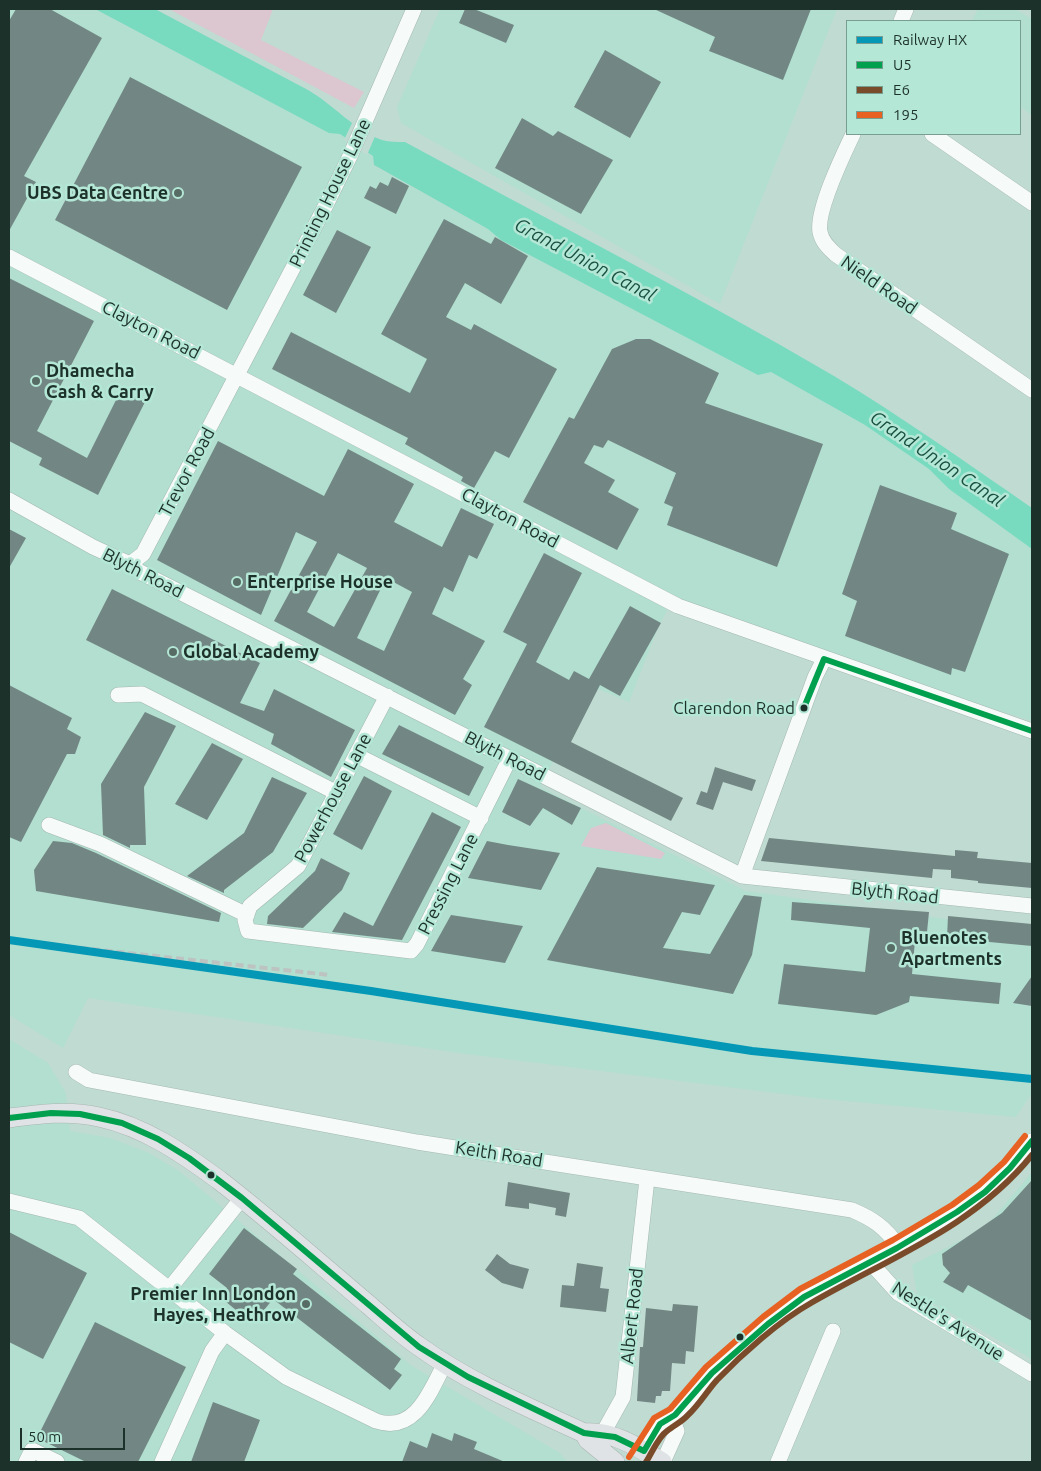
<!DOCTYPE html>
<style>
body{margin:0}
#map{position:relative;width:1041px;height:1471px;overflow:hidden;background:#c0dbd2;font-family:Ubuntu,sans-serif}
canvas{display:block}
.frame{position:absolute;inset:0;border:10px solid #1d312b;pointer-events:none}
.legend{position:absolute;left:846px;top:20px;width:175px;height:115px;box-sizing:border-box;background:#b4e7d6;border:1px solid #789e92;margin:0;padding:6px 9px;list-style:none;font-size:15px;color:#1d312b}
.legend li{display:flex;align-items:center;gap:10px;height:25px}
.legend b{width:25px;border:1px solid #789e92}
.scale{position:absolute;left:20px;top:1428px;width:105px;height:22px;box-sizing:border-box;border:2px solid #1d312b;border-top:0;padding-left:6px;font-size:15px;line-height:18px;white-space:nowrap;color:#1d312b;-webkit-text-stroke:4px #b4e7d6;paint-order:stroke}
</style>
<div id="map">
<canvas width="1041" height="1471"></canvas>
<div class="frame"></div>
<ul class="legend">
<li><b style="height:6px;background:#0497b6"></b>Railway HX</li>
<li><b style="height:6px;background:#01a04f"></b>U5</li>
<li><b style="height:6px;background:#7a4b2a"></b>E6</li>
<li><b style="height:6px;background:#e76222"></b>195</li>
</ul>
<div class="scale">50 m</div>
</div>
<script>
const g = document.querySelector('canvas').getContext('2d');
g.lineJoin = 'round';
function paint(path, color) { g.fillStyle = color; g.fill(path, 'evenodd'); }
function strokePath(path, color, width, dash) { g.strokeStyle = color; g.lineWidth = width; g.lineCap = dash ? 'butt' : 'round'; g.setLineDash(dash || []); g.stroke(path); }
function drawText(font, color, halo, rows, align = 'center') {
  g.font = font + ' Ubuntu,sans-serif'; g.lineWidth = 5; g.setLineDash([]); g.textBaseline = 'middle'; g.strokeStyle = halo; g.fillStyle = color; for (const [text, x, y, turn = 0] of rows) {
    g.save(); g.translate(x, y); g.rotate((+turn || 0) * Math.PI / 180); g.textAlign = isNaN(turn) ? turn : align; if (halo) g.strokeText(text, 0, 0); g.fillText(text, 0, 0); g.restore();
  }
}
paint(new Path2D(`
 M 9,9 L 94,9 L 329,132 L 340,134 L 373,156 L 374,166 L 488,229 L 501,240 L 758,374 L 771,372 L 865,425 L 929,469 L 949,489 L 1032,549 L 1032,721 L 726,625 L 674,597 L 658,628 L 629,702 L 591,686 L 540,787 L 746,891 L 1032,931 L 1032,1093 L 1016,1117 L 815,1098 L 459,1053 L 88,998 L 63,1048 L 9,1015 Z
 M 440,9 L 837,9 L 720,304 L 401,123 L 397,107 Z
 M 978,9 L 1015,9 L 1032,19 L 1032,115 L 1020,107 L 1020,21 L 972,21 Z
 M 9,1039 L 48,1063 L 66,1093 L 70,1131 L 110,1138 L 149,1153 L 179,1171 L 412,1366 L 560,1453 L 567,1462 L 9,1462 Z
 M 1032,1172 L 1032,1359 L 917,1294 L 912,1265 L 984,1229 Z`), '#b2dfd0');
paint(new Path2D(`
 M 169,9 L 273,9 L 261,40 L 364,92 L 354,108 Z
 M 606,823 L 665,853 L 661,859 L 581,846 L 591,828 Z`), '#dcc6d0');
paint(new Path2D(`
 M 95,9 L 155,9 L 308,90 C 334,105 354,130 382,140 C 389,142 398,142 405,142 C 548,220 694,294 834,376 C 902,417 967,463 1032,508 L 1032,549 L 949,489 L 929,469 L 865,425 L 771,372 L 758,375 L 501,240 L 488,229 L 374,165 L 373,156 L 340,134 L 329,133 Z`), '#78dbbf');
paint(new Path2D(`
 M 353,121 L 376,134 L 367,155 L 344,140 Z`), '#c0dbd2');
paint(new Path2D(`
 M 16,9 L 50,9 L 102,38 L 24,176 L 36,182 L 9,231 L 9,21 Z
 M 465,9 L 474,9 L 514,25 L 506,43 L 459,23 Z
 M 654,9 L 811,9 L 783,80 L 709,51 L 715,37 Z
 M 605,50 L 661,82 L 630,138 L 574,107 Z
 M 130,77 L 302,167 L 227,310 L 55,220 Z
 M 522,118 L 553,136 L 558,131 L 613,160 L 581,214 L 495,168 Z
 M 392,177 L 409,186 L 396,214 L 364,198 L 370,186 L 376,189 L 380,182 L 388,186 Z
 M 444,219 L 491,244 L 495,237 L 528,256 L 501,304 L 465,283 L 446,317 L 471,330 L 474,324 L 557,369 L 509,458 L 495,451 L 474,488 L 461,481 L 463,477 L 405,444 L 408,438 L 272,369 L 291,332 L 410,393 L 427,359 L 381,334 Z
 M 337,230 L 371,247 L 336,313 L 303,295 Z
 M 9,278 L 94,321 L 37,431 L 87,458 L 121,390 L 145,402 L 98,495 L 39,465 L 42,458 L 9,441 Z
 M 636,339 L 650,339 L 719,373 L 705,403 L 823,444 L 777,567 L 667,525 L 673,507 L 664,503 L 676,473 L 608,440 L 603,448 L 594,445 L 584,463 L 615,480 L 608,492 L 639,509 L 617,550 L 523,502 L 569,417 L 574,419 L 612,349 Z
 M 218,441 L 324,496 L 348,449 L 414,484 L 394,522 L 442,547 L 461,508 L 494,524 L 477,559 L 469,555 L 453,592 L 444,587 L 432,614 L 485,641 L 463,679 L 472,685 L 455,715 L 274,621 L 317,542 L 296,532 L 261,615 L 157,560 ZM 338,553 L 367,568 L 334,627 L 307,612 ZM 386,578 L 412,592 L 384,651 L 357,638 Z
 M 880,485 L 957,513 L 951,529 L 1009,554 L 965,672 L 952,668 L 951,675 L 845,636 L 857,601 L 842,594 Z
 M 9,529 L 26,538 L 9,568 Z
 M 544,553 L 582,573 L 536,662 L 569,680 L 574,671 L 589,679 L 630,606 L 661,623 L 620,696 L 600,685 L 571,742 L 683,798 L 671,821 L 484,727 L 527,644 L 503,632 Z
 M 112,589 L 260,663 L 240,703 L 264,711 L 274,689 L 355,730 L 331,777 L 271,744 L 274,734 L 86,640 Z
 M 9,685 L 72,718 L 67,729 L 81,737 L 75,754 L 67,754 L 21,842 L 9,837 Z
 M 145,712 L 176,726 L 144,787 L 146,845 L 130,845 L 130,848 L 103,835 L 101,784 Z
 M 399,725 L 484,767 L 469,796 L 382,754 Z
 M 212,743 L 243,759 L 207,820 L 175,804 Z
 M 715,767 L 756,780 L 752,791 L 723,782 L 713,810 L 696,804 L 701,791 L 707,793 Z
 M 364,776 L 392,791 L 362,850 L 333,834 Z
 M 272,777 L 307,793 L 273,852 L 224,890 L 224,893 L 187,876 L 244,833 Z
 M 518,779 L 581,808 L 572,825 L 543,808 L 530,826 L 502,812 Z
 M 432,812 L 461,827 L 402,940 L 332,932 L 344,912 L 373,926 Z
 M 769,838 L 955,856 L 955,850 L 978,852 L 977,858 L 1032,863 L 1032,888 L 978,883 L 978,881 L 951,878 L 951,870 L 933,869 L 932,878 L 761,861 Z
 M 53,841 L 72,843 L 96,853 L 221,913 L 219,922 L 36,891 L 34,870 Z
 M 487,841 L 508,845 L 560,853 L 541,890 L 468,878 Z
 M 321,858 L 350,873 L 342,890 L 303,928 L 267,924 L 268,916 L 315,871 Z
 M 597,867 L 715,885 L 700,915 L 682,912 L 663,948 L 710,954 L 744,895 L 762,897 L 752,955 L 733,994 L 547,960 Z
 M 792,902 L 929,912 L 927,932 L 916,930 L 912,974 L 1001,983 L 999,1004 L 910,996 L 909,1002 L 876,1015 L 778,1004 L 784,964 L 865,972 L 870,928 L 791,920 Z
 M 451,915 L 523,926 L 505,963 L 431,951 Z
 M 948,916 L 1032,924 L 1032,946 L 947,938 Z
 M 1032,976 L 1032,1006 L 1013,1003 Z
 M 1032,1180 L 1032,1321 L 968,1285 L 963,1293 L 943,1282 L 950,1273 L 943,1265 L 942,1254 L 1002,1213 Z
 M 508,1182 L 570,1193 L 566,1217 L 555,1215 L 556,1208 L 529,1203 L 529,1209 L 505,1206 Z
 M 244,1228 L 297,1269 L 293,1274 L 401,1359 L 394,1369 L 402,1375 L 390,1390 L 273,1299 L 260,1315 L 254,1310 L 247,1319 L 220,1297 L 227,1288 L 209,1274 Z
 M 9,1232 L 87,1273 L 43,1359 L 9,1342 Z
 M 497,1254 L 510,1264 L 529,1269 L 523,1289 L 502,1283 L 485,1270 Z
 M 577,1263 L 603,1267 L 600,1288 L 609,1289 L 606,1312 L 560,1307 L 562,1285 L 574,1286 Z
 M 673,1304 L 698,1306 L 694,1352 L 686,1351 L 685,1364 L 672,1363 L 670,1391 L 662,1391 L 661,1396 L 656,1396 L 655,1403 L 637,1401 L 640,1347 L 643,1347 L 646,1308 L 672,1311 Z
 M 95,1322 L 186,1367 L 138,1462 L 86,1462 L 37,1438 Z
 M 213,1402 L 260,1420 L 244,1462 L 191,1462 Z
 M 432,1433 L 452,1441 L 454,1433 L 477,1442 L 474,1449 L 505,1462 L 402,1462 L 410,1441 L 427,1448 Z`), '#728783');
const minor = new Path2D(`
 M 901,21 L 906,9
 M 853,134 C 843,155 816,211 820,232 C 822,242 829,248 835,254 L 1032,390
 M 932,134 L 1032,203
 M 9,257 L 678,606 L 1032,731
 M 9,500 L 93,547 L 130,564 L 140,572 L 742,876 L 1032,906
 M 130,564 L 143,554 L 326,205 L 350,156 L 414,9
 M 118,695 L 142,694 L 337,793
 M 387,696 L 298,866 L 250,906 L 245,920 L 248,931 L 411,951 L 417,944 L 510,758
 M 356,755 L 481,818
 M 49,825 L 100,844 L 247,915
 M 742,876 L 815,677 L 824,659
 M 76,1072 L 89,1080 L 417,1142 L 852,1210 C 873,1219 885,1227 898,1246
 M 9,1201 L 79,1218 L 225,1333 L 286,1377 L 376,1421 C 415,1434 430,1392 445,1363
 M 869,1261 L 898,1293 L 1032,1374
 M 170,1288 L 242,1198
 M 598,1442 L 623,1397 L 647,1179
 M 644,1451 L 660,1424 C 683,1417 695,1390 712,1373 C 741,1346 772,1320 804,1297 C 883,1252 979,1218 1032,1141
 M 26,1462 L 32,1450 L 57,1462
 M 162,1462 L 212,1351 L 225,1333
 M 663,1462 L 677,1431 L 673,1420
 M 778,1462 L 833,1331`);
const major = new Path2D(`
 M 9,1118 C 39,1114 69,1110 99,1117 C 145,1127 182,1153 219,1180 C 271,1220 320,1264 370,1306 C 386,1320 402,1335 420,1347 C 470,1383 528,1407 584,1433 C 614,1431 638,1447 662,1462
 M 584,1433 L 588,1440 L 615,1462`);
strokePath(minor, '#a3b9b2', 16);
strokePath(major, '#a8b6b1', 20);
strokePath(minor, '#f6faf8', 15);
strokePath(major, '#e0e3e6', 19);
strokePath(new Path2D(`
 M 9,940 L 330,975`), '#bcc3c1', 4, [8, 4]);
strokePath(new Path2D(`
 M 803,710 L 824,659 L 1032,731
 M 9,1118 L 51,1113 L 80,1114 L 122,1123 L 158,1139 L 189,1158 L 242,1198 L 419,1347 L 468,1377 L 584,1433 L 615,1437 L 644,1451 L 660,1424 L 675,1415 L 712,1373 L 768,1324 L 804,1297 L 897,1248 L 957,1212 L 985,1192 L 1010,1168 L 1032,1141`), '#01a04f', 6);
strokePath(new Path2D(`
 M 646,1462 C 652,1453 658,1437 667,1431 C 674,1425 682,1422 688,1415 C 699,1405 707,1391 717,1380 C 742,1354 779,1321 811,1303 C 889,1258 974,1227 1032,1155`), '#7a4b2a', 6);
strokePath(new Path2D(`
 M 629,1457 L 654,1418 L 670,1409 L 706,1367 L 763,1317 L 800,1289 L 893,1240 L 952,1205 L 979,1185 L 1004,1162 L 1025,1136`), '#e76222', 6);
strokePath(new Path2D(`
 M 9,940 L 371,991 L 752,1051 L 1032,1079`), '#0497b6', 8);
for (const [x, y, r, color] of [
 [178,193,5,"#566c65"],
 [36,381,5,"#566c65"],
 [237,582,5,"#566c65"],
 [173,652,5,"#566c65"],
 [804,708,4.5,"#1d312b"],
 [891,948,5,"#566c65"],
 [211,1175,4.5,"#1d312b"],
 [306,1304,5,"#566c65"],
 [740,1337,4.5,"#1d312b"]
]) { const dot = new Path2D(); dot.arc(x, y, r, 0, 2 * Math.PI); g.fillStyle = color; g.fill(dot); strokePath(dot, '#b4e7d6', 2); }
drawText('17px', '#1d312b', '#b4e7d6', [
 ["Clarendon Road",795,708]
], 'right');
drawText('bold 18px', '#1d312b', '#b4e7d6', [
 ["UBS Data Centre",168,193,"right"],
 ["Dhamecha",46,371],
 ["Cash & Carry",46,392],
 ["Enterprise House",247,582],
 ["Global Academy",183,652],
 ["Bluenotes",901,938],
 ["Apartments",901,959],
 ["Premier Inn London",296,1294,"right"],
 ["Hayes, Heathrow",296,1315,"right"]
], 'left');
drawText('18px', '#1d312b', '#b4e7d6', [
 ["Printing House Lane",330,193,-64],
 ["Nield Road",879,285,35],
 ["Clayton Road",151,330,27],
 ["Trevor Road",187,472,-62],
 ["Clayton Road",510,518,28],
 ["Blyth Road",143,573,27],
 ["Blyth Road",505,756,27],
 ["Powerhouse Lane",333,798,-62],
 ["Pressing Lane",448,884,-63],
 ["Blyth Road",895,893,6],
 ["Keith Road",499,1154,9],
 ["Albert Road",632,1316,-84],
 ["Nestle's Avenue",948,1321,33]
]);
drawText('italic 19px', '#195041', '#b4e7d6', [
 ["Grand Union Canal",585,260,28],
 ["Grand Union Canal",937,459,34]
]);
</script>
